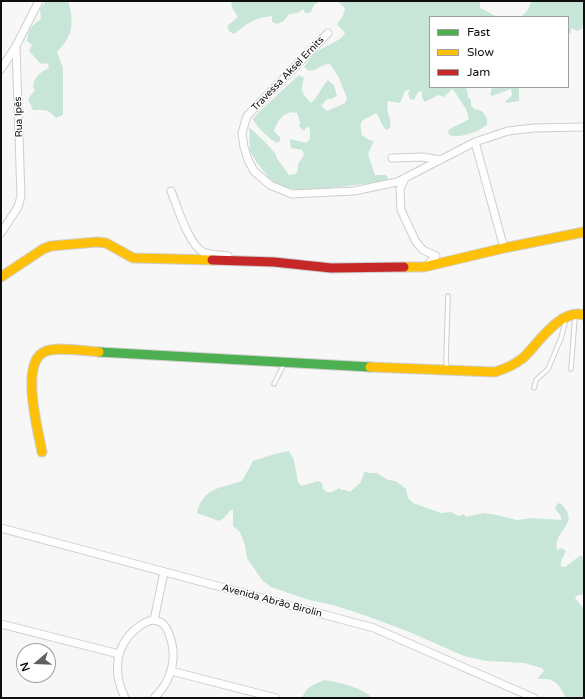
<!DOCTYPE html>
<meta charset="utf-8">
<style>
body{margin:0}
#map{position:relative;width:585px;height:699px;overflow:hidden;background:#f8f7f8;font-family:"Varela Round",sans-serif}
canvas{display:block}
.frame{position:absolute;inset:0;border:2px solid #0e0e0e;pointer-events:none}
.legend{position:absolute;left:429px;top:16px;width:140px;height:72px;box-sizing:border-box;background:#fff;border:1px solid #9f9f9f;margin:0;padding:5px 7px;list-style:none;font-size:12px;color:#0e0e0e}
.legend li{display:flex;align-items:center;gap:8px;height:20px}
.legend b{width:20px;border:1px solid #9f9f9f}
.north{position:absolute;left:16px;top:643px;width:40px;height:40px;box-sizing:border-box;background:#fff;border:1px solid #9f9f9f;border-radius:50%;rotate:251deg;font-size:11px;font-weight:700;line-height:16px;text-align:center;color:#0e0e0e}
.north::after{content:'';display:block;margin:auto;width:14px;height:18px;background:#606060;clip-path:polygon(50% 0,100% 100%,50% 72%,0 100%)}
</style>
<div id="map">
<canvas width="585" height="699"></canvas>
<div class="frame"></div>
<ul class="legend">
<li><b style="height:5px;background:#4caf50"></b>Fast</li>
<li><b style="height:5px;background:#ffc107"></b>Slow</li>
<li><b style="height:5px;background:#c62828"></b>Jam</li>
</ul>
<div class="north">N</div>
</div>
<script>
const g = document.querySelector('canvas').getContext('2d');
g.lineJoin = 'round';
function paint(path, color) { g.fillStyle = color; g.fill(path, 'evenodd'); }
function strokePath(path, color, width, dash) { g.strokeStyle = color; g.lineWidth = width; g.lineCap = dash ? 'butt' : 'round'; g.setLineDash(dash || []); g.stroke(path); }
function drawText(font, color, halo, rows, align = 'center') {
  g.font = font + ' "Varela Round",sans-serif'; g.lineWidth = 3; g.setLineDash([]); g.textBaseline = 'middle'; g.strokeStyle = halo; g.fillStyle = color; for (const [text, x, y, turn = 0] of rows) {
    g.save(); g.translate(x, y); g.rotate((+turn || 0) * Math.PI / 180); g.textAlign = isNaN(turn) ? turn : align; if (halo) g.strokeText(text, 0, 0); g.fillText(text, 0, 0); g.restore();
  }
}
paint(new Path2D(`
 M 46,1 L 68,1 C 72,12 74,29 67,39 C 65,44 60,48 57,52 L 63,68 L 63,115 L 56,118 C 49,109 44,110 33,110 L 28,99 L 35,90 L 33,87 C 34,76 40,73 49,68 L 48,64 L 46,63 L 41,64 L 29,51 L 32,45 L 27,41 C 28,29 31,26 41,19 L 40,9 Z
 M 231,1 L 320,1 L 314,5 L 310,13 L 305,13 L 303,9 L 298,13 L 289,14 L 284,21 L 277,24 L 272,22 L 272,16 C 253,18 249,23 234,34 L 229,31 L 227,26 L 238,17 L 232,8 Z
 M 337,1 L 480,1 L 480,8 L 498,17 L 430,17 L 430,87 L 462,87 L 467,89 L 468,97 L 471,100 L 471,105 L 474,109 L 482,111 L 487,118 L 487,125 C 476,133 462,138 449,135 L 448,131 C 453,125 462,124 469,119 L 466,109 L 454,91 L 452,89 L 444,97 L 438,95 L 425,102 L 422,98 L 422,91 L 418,92 L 414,100 L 410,99 L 408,94 L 410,89 L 405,91 L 400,103 L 388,101 C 385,114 393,118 390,128 L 386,130 C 381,125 381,119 376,113 C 364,121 358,117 362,135 L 369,140 L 374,141 L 368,154 L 375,175 L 386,175 L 388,178 L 387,181 L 307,191 L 282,187 L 270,179 L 257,163 L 250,151 L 249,127 L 264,141 L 275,153 L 278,160 L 289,175 L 296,174 L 298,170 L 298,164 L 304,155 L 302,150 L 291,148 L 290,143 L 290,139 L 306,143 L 310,139 L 310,127 L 306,128 L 304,131 L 299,126 L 300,122 L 297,113 C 285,109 277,121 274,131 L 280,137 L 280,141 L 277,143 C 270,139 256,127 253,119 L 260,111 L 299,75 L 304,78 C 300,90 302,94 311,103 C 319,96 321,87 328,80 L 334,85 L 337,96 L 331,99 L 327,99 L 321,106 L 327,111 L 345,103 L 347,98 L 338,76 L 330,64 C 321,64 318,70 309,71 L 304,67 L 314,53 L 340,39 L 345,33 L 337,24 L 343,16 L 345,8 Z
 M 531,1 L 584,1 L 584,19 L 582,29 L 577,31 L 571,28 L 571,33 L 568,34 L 568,17 L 521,17 L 528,10 Z
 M 494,87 L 519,87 L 519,101 L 507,103 L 505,102 L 512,95 L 511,89 L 492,96 L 490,94 L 492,88 Z
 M 289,451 L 294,460 L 298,482 L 301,486 L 318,481 L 322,483 L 323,489 L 327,492 L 332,492 L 339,488 L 342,490 L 345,490 L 350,492 L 360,483 L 365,471 L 369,473 L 377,473 L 388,480 L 396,481 L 406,489 L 408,498 L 413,503 L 441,513 L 451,512 L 459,516 L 464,514 L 466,517 L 483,513 L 497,515 L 517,520 L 532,518 L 561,520 L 561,517 L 555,508 L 557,504 L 560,503 C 583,524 553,529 557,550 L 562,548 L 566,551 L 561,561 L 561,566 L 563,567 L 565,567 L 581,555 L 584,559 L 584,594 L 576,596 L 575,598 L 584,609 L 584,698 L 566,698 C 558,683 555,677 537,679 L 544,671 L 542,668 L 524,663 L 487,661 L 464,656 L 407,631 L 367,616 L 333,605 L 309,600 L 271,587 L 262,580 L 247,558 L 245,545 L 240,532 L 233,526 L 233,509 C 228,511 226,518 219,521 L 197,513 C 202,488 221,488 242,481 L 253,461 L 275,454 Z
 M 324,680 C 342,683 353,685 369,695 L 370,696 L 368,698 L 302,698 C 307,686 313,685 324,680 Z`), '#c7e6d7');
const lane = new Path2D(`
 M 447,369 L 446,360 L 448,296
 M 571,369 L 575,317
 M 274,384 L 284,364
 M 534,388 L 536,380 L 548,369 L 561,338 L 566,319`);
const street = new Path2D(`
 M 328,33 L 247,116 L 242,133 L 244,147 L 248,160 L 254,171 L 270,185 L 292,194 L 354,191 L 397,182 L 475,142 L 508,131 L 534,128 L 584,127
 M 1,69 L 16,46 L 39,1
 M 475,142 L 504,248
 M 392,158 L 423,157 L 440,160
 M 405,178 L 400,189 L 401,210 L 416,242 L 423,250 L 436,256 L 426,266
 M 171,191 C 177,206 189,245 203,252 C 211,255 220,255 228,256
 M 1,233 L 18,207 L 21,196 L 16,46
 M 1,528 L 374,628 L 534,698
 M 154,620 L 164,572
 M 1,624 L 119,654
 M 171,671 L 276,698
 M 125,698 C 112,671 115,643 141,625 C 146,622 151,619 158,621 C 164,623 167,628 169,634 C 178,657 172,681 154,698`);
const fast = new Path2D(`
 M 99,352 L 370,367`);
const slow = new Path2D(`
 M 404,267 L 424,267 L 504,248 L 584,232
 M 1,277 L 43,249 L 51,246 L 97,242 L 106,243 L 133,258 L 212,260
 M 370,367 L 495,372 C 505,369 514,365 523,358 C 538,344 560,308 584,315
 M 42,452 C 38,430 20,364 44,352 C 55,346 86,351 99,352`);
const jam = new Path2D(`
 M 212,260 L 274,262 L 331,268 L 404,267`);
strokePath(lane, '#cecece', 5.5);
strokePath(street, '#cecece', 9);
strokePath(fast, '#cecece', 11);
strokePath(slow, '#cecece', 11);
strokePath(jam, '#cecece', 11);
strokePath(lane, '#fefefe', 3.5);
strokePath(street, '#fefefe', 7);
strokePath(fast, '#4caf50', 9);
strokePath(slow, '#ffc107', 9);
strokePath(jam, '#c62828', 9);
drawText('10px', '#0e0e0e', '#fff', [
 ["Travessa Aksel Ernits",288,74,-46],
 ["Rua Ipês",19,117,-92],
 ["Avenida Abrão Birolin",272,601,15]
]);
</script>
